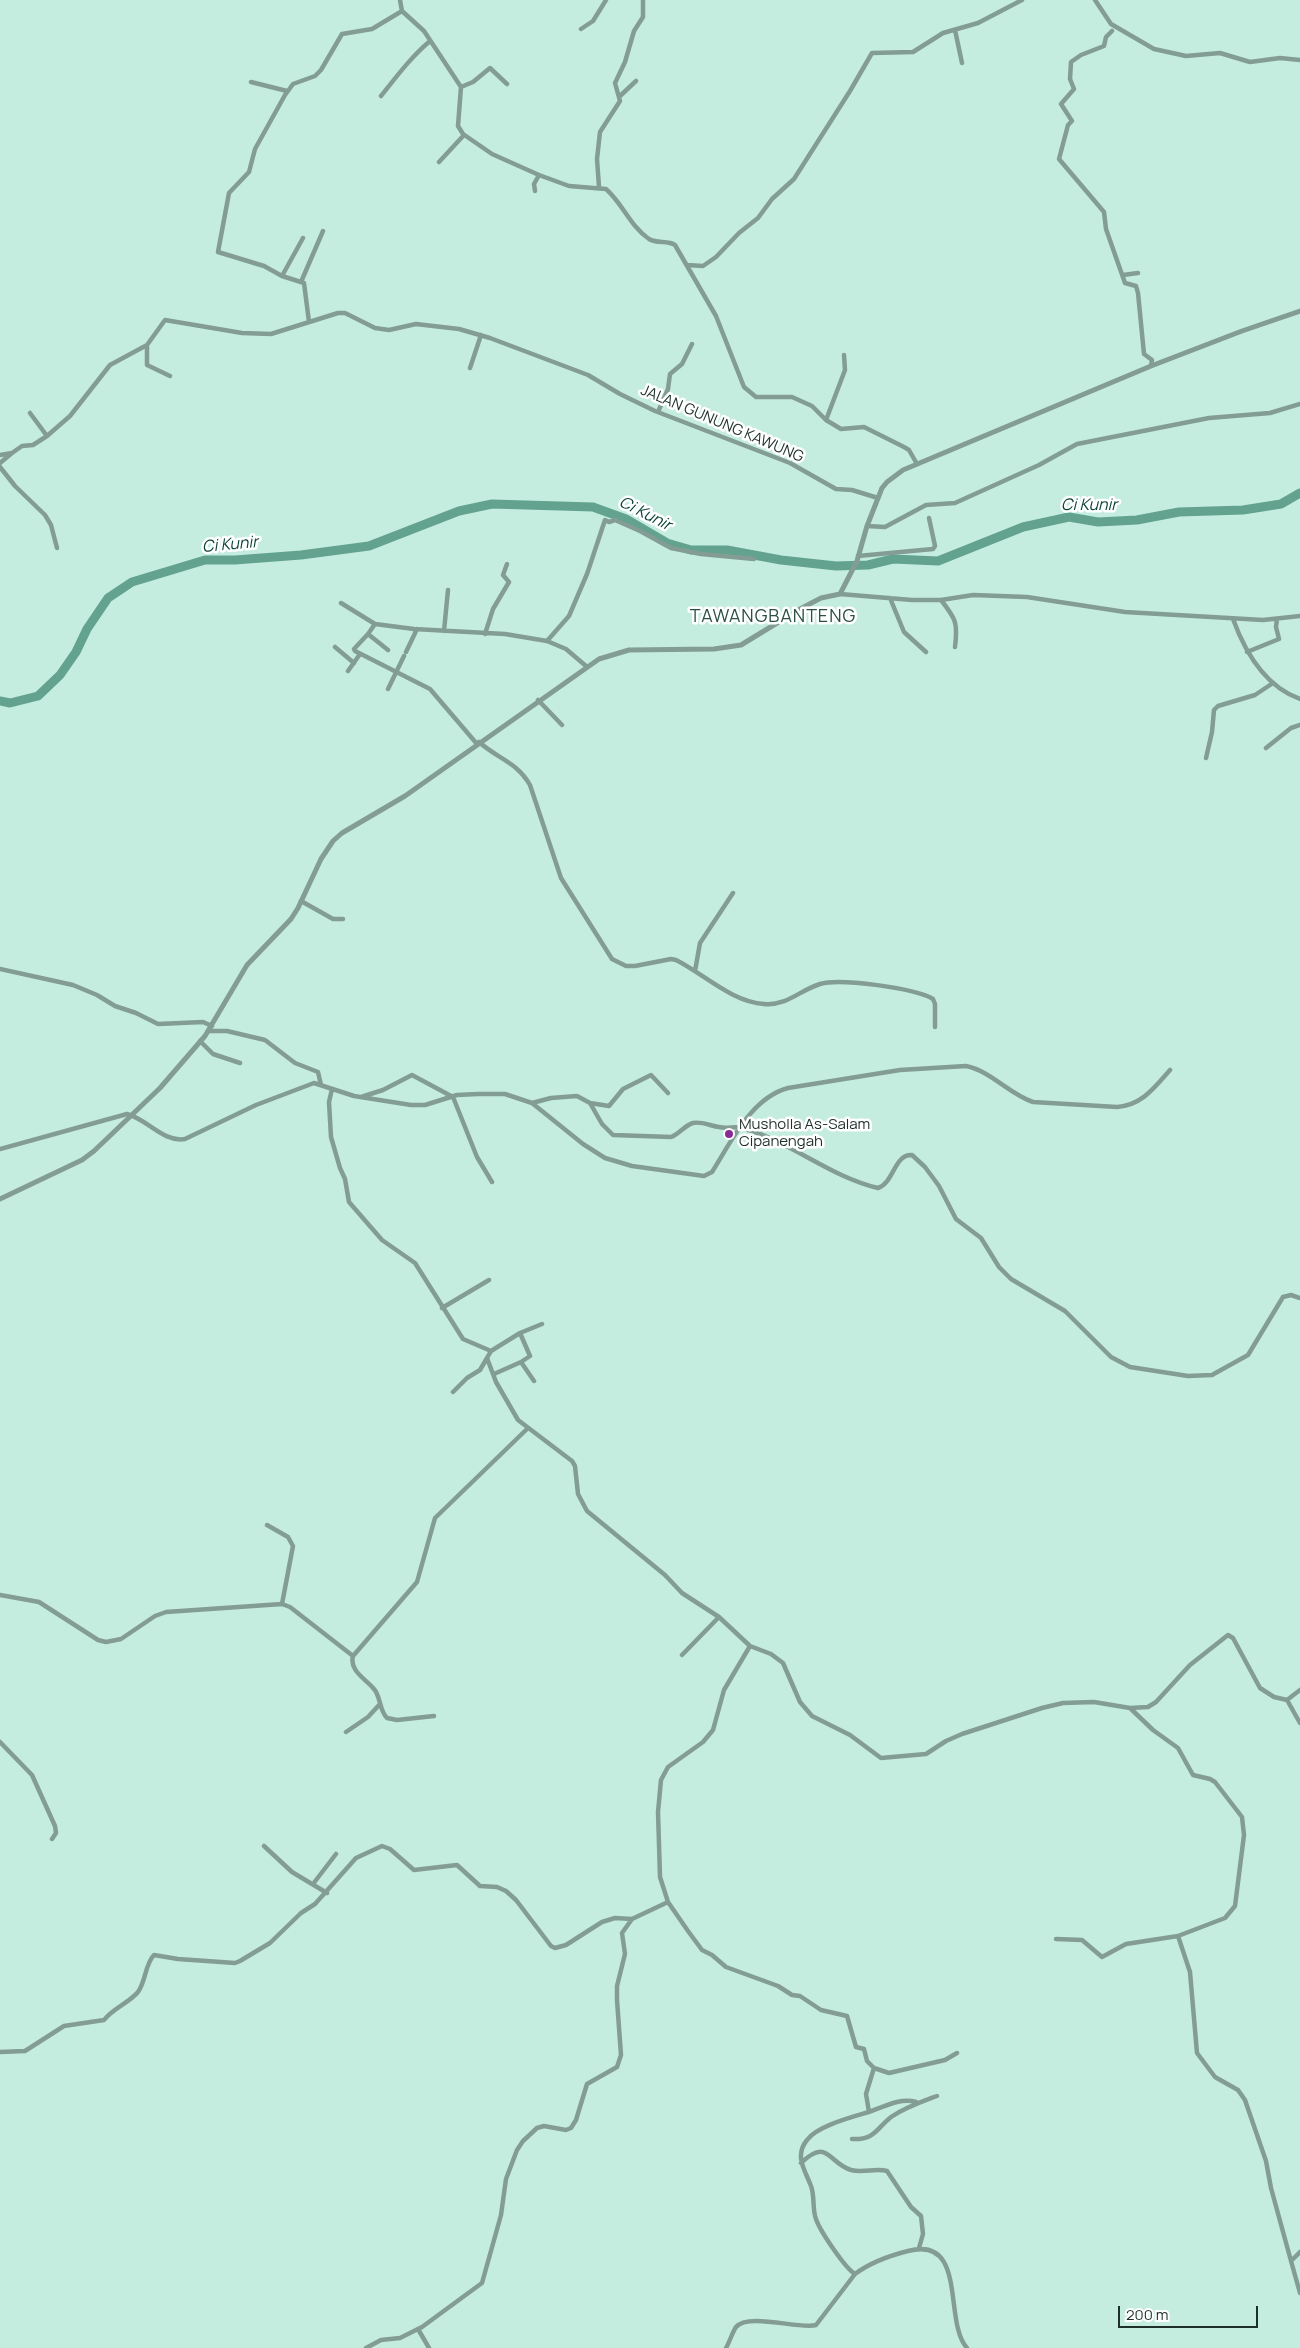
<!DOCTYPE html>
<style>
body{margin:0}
#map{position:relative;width:1300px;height:2348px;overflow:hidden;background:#c4ede0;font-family:Manrope,sans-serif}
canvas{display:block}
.scale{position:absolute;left:1118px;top:2306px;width:140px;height:22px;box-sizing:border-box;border:2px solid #1e2f2a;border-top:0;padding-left:6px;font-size:15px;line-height:18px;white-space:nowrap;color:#1e2f2a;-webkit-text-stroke:4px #fff;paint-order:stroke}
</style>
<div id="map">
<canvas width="1300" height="2348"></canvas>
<div class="scale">200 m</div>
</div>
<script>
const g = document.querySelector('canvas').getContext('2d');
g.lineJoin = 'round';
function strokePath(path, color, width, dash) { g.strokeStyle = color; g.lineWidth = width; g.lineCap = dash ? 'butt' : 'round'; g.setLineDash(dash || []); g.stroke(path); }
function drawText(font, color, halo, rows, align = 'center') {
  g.font = font + ' Manrope,sans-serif'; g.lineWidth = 5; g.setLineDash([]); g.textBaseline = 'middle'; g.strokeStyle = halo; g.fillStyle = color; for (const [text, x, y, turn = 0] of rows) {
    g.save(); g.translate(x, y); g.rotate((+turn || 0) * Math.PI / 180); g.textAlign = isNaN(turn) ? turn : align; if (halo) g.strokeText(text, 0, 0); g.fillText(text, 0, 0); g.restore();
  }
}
strokePath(new Path2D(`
 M 0,701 L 10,703 L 38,696 L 60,675 L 76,652 L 87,629 L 108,598 L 132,582 L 205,560 L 235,560 L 301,555 L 369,546 L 459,511 L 492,504 L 593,507 L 626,519 L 667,543 L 691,550 L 727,550 L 781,560 L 836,566 L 868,565 L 893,559 L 938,561 L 1023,527 L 1069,517 L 1098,522 L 1137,520 L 1179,512 L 1243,510 L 1281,504 L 1300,493`), '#63a28f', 9);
strokePath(new Path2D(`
 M 400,0 L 402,11 L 424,31 L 461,87 L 458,126 L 463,134 L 492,154 L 539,175 L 569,186 L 606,189 C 623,204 630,226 649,239 C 657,244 668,240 675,245 L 716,316 L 744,387 L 756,397 L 792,397 L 812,406 L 826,420 L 841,429 L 864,427 L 904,447 L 909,450 L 917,464
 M 1095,0 L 1111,24 L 1154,49 L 1186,56 L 1220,53 L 1250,62 L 1280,58 L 1300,60
 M 581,29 L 593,21 L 606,0
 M 955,30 L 962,63
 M 1112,31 L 1106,37 L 1104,46 L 1081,55 L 1071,62 L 1070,79 L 1074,89 L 1061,104 L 1072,121 L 1068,125 L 1059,159 L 1104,212 L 1106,229 L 1125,283 L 1136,286 L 1138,293 L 1144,354 L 1152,360 L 1151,366
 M 251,82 L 287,91
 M 461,87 L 473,82 L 490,68 L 507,84
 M 381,96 C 397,76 411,57 430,41
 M 620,96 L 636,81
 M 439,162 L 464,135
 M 599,187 L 597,159 L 600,132 L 620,101 L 615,83 L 625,62 L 634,31 L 643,17 L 643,0
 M 535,191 L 534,184 L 539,175
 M 687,265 L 703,266 L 716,257 L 739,233 L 758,218 L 772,199 L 794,179 L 850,91 L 872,53 L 913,52 L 943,33 L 978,23 L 1022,0
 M 1123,275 L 1138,273
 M 282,276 L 303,238
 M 301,282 L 323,231
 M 309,322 L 304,283 L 282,276 L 264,266 L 218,252 L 229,193 L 249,172 L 255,149 L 285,95 L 293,84 L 315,76 L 321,70 L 342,34 L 372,29 L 402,11
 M 147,345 L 147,365 L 170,376
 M 470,368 L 481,335
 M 658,412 L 668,389 L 670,374 L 682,364 L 692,344
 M 30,413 L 47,436
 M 826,420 L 845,370 L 844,355
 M 0,455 L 12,453 L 22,446 L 33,445 L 47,436 L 70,416 L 110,365 L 147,345 L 165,320 L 242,333 L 271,334 L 338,313 L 345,313 L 375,328 L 389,330 L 416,324 L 459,329 L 490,338 L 588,375 L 620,394 L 655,411 L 790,463 L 836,489 L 852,490 L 878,498
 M 0,463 L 12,453
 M 0,467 L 15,486 L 45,515 L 51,525 L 57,548
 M 867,526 L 885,527 L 926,505 L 955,503 L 1039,465 L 1077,444 L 1209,418 L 1270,413 L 1300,404
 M 858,556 L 933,549 L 935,546 L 929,518
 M 840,594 L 912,600 L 941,600 L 973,595 L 1027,597 L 1125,612 L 1263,620 L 1300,616
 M 890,598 L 904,632 L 926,652
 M 941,600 C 956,619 958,623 955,647
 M 341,603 L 375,624 L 414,629 L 505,634 L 547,641 L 566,649 L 586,666
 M 1233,619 C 1245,652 1264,686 1300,699
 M 375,624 L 368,634 L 388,650
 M 444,631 L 448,590
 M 368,634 L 354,649 L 355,651 L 430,689 L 477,744
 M 485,634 L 493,609 L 509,582 L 503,575 L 507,564
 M 547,641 L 569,616 L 587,574 L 605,520 L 609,522 L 615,520 L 640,531 L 671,548 L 701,554 L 754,559
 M 335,647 L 354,663
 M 406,652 L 417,629
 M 1247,652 L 1279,639 L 1276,627 L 1277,619
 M 348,671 L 360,654
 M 388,689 L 404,656
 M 538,700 L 562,725
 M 479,742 C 498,759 517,762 530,785 L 561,878 L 612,959 L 626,966 L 635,966 L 671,959 L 676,960 C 704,974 732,1002 764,1004 C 787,1006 800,990 820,984 C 840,978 915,988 933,999 L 935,1004 L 935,1027
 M 1266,748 L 1291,728 L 1300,725
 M 1206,758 L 1212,732 L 1214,710 L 1218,706 L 1255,695 L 1273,683
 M 301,901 L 333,919 L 343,919
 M 0,969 L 73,985 L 97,995 L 115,1006 L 136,1013 L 158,1024 L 203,1022 L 212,1026
 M 695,971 L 700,943 L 733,893
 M 208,1031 L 227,1031 L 265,1040 L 295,1063 L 318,1072 L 321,1085
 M 200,1041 L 213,1054 L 240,1063
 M 332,1089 L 329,1102 L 331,1137 L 340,1168 L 345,1179 L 349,1202 L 382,1240 L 415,1263 L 463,1339 L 491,1351 L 487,1358 L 496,1382 L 518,1420 L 572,1461 L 575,1466 L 578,1494 L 587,1511 L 665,1575 L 682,1593 L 719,1617 L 750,1646 L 724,1690 L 713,1730 L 703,1742 L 668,1767 L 661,1780 L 658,1812 L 660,1877 L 668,1902 L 688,1931 L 702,1950 L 712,1955 L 726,1967 L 778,1986 L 792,1995 L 800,1996 L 821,2010 L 847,2016 L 856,2047 L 864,2049 L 867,2061 L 874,2068 L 866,2094 L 869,2112
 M 361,1097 L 383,1090 L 412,1075 L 453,1097 L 477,1157 L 492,1182
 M 532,1103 L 583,1144 L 605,1158 L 632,1166 L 704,1176 L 712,1172 C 731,1142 751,1098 788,1088 L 900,1070 L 966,1066 C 991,1071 1009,1094 1033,1102 L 1117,1107 C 1142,1105 1154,1088 1170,1070
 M 590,1103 L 609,1106 L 623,1089 L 651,1075 L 668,1093
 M 0,1149 L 127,1114 C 147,1119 164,1143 185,1139 L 256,1105 L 314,1083 L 354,1096 L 411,1105 L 425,1105 L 457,1095 L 478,1094 L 505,1094 L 532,1103 L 551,1098 L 577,1096 L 590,1103 L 602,1124 L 613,1135 L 671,1137 C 679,1134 685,1125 693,1123 C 701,1121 711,1126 719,1127 C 727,1129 735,1126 742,1128 C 790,1141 830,1177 878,1188 C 894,1183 894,1154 912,1155 L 925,1167 L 939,1186 L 956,1219 L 981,1238 L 999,1267 L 1011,1279 L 1065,1311 L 1111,1357 L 1130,1367 L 1188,1376 L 1212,1375 L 1248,1355 L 1283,1297 L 1291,1295 L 1300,1298
 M 442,1308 L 489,1280
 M 520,1333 L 530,1356 L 521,1362
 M 491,1351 L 520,1333 L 542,1324
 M 494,1374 L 521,1362 L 534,1381
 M 453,1392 L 467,1378 L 480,1370 L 487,1358
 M 267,1525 L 288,1537 L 293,1546 L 282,1604
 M 0,1595 L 39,1602 L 98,1640 L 106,1642 L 121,1639 L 155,1616 L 166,1612 L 282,1604 L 290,1607 L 353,1656
 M 750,1646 L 771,1654 L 783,1663 L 800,1702 L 812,1716 L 850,1735 L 881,1758 L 926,1754 L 946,1741 L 962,1734 L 1042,1708 L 1063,1703 L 1094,1702 L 1130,1708 L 1153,1730 L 1178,1748 L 1193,1775 L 1210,1779 L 1215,1782 L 1242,1817 L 1244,1835 L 1235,1906 L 1225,1918 L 1178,1936 L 1190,1972 L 1197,2053 L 1215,2077 L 1238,2090 L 1245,2100 L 1266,2161 L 1271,2188 L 1291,2261
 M 682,1655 L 719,1617
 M 1287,1700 L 1300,1723
 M 1130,1708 L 1148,1707 L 1156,1702 L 1190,1665 L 1228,1635 L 1233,1638 L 1260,1688 L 1274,1697 L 1287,1700 L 1300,1690
 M 434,1716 L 397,1720 L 387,1718 C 379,1710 381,1697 374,1689 C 366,1679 349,1671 353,1656 L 417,1582 L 435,1518 L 527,1429
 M 346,1732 L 368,1717 L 380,1704
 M 0,1742 L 32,1775 L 55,1826 L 56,1833 L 52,1839
 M 264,1846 L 292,1872 L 327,1893
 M 313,1884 L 336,1854
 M 1056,1939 L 1082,1940 L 1102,1957 L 1126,1944 L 1178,1936
 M 0,2052 L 25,2051 L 64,2026 L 104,2020 C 113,2008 129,2003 138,1992 C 146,1981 145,1964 154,1955 L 178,1959 L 235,1963 L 240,1961 L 270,1943 L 301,1913 L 315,1904 L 356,1858 L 382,1846 L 390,1849 L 414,1870 L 457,1865 L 480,1886 L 497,1887 L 506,1891 L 516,1900 L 551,1946 L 555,1948 L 566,1945 L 602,1922 L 615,1918 L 632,1919 L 668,1902
 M 874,2068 L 889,2073 L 945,2060 L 957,2053
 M 852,2139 C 875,2140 876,2129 891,2117 C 906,2107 921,2102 937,2096
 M 801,2163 C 828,2137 828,2163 851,2170 C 863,2173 876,2168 887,2171 L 911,2207 L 921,2216 L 923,2234 L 919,2248
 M 1300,2252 L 1291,2261 L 1300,2293
 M 855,2274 C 845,2268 820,2231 816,2219 C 812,2209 815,2196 811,2186 C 805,2170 794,2156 807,2140 C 817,2126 852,2117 869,2112 C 883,2107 901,2097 916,2102
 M 418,2329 L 429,2348
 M 366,2348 L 381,2340 L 400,2338 L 422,2327 L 482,2283 L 501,2215 L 506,2179 L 517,2150 L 523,2141 L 537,2128 L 544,2126 L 566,2130 L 571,2128 L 576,2120 L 587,2084 L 617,2067 L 621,2055 L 617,2000 L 617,1986 L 625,1954 L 622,1933 L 632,1919
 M 726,2348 C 730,2341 732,2333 736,2327 C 748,2312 801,2330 816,2325 L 855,2274 C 871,2262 888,2256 908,2251 C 968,2235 943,2322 967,2348`), '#839d94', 4.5);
strokePath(new Path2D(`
 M 0,1199 L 82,1160 L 94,1151 L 160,1088 L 205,1036 L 247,965 L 291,919 L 298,908 L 321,859 L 333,841 L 342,833 L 405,796 L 599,659 L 629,650 L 714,649 L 741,645 L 800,609 L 821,598 L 840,594 L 857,561 L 867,526 L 882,488 L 887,482 L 903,470 L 1151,366 L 1242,331 L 1300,311`), '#839d94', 5);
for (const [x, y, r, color] of [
 [729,1134,5,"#892b94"]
]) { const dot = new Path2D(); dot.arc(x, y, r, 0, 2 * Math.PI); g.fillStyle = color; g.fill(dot); strokePath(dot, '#fff', 2); }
drawText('15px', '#1e2f2a', '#fff', [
 ["JALAN GUNUNG KAWUNG",722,424,23]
]);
drawText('15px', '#1e2f2a', '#fff', [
 ["Musholla As-Salam",739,1125],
 ["Cipanengah",739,1142]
], 'left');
drawText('italic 16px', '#0b4336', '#fff', [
 ["Ci Kunir",1089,506],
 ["Ci Kunir",645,514,27],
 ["Ci Kunir",230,545,-5]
]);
g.letterSpacing = '1px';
drawText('18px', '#2b5046', '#fff', [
 ["TAWANGBANTENG",773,617]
]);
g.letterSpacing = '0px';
</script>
